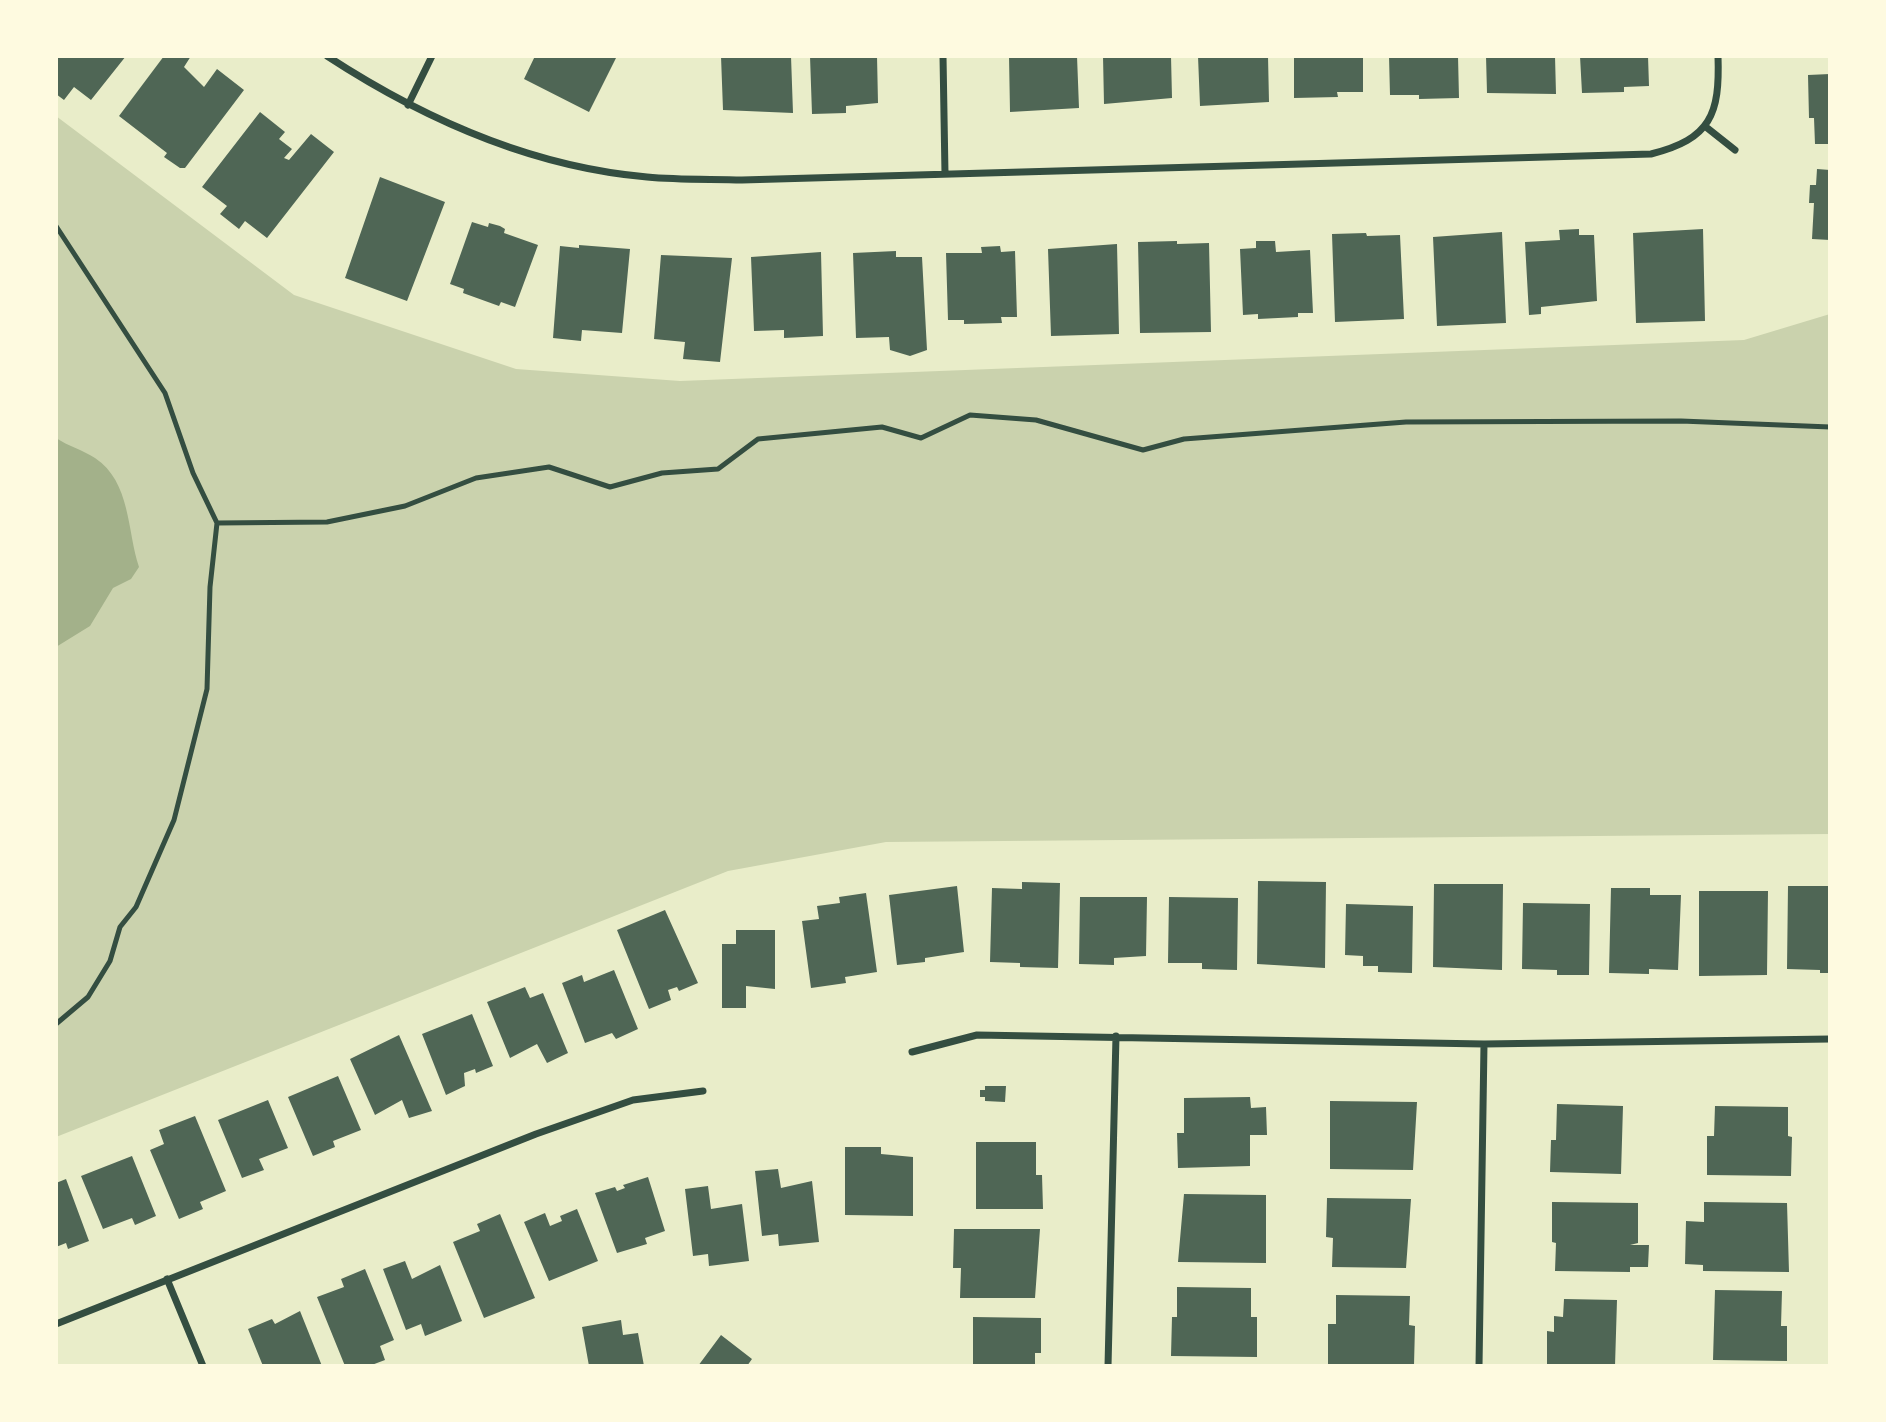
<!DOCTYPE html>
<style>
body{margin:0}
#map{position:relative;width:1886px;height:1422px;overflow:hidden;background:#e9edc9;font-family:"Exo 2",sans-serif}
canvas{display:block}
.frame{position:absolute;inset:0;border:58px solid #fefae0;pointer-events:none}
</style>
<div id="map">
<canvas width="1886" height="1422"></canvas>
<div class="frame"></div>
</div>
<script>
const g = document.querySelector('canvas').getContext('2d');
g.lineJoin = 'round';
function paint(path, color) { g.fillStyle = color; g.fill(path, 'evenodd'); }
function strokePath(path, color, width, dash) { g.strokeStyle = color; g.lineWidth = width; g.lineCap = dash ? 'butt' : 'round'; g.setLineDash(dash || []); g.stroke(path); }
paint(new Path2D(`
 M 56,116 L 294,295 L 516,369 L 680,381 L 1744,340 L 1830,314 L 1830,834 L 886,842 L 728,871 L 56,1137 Z`), '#cad2ad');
paint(new Path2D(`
 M 56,438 C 68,446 83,450 95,458 C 131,482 127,531 139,567 L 131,579 L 113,588 L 90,626 L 56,647 Z`), '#a3b18a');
paint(new Path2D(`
 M 56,56 L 126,56 L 91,100 L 74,87 L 64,100 L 56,94 Z
 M 164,56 L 191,56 L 184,67 L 204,87 L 217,69 L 244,90 L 185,168 L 180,168 L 164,157 L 167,153 L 119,116 Z
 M 535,56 L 617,56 L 589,112 L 524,79 Z
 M 721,56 L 791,56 L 793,113 L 723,110 Z
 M 810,56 L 877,56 L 878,103 L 846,106 L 846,113 L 812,114 Z
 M 1009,56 L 1077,56 L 1079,108 L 1010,112 Z
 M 1103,56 L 1171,56 L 1172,98 L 1104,104 Z
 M 1198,56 L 1268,56 L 1269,102 L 1200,106 Z
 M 1294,56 L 1363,56 L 1363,92 L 1337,92 L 1338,97 L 1294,98 Z
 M 1389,56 L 1458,56 L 1459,98 L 1419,99 L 1419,95 L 1390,95 Z
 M 1486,56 L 1555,56 L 1556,94 L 1487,93 Z
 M 1580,56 L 1648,56 L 1649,86 L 1624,87 L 1624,92 L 1582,93 Z
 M 1830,74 L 1830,144 L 1815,144 L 1814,118 L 1809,118 L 1808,75 Z
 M 260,112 L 285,132 L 279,139 L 292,149 L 284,158 L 289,160 L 311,134 L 334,152 L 267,238 L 245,221 L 239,229 L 220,214 L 227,206 L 202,187 Z
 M 1817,169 L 1830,170 L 1830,240 L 1812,239 L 1814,203 L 1809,203 L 1810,185 L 1816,185 Z
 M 380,177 L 445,202 L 407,301 L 345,278 Z
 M 472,222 L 488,227 L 489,223 L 500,226 L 505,229 L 504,233 L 538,245 L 515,307 L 501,302 L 499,306 L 463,293 L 464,289 L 450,284 Z
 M 1579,229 L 1579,235 L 1594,235 L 1597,301 L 1541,307 L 1541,314 L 1529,315 L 1525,242 L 1560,240 L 1559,230 Z
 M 1703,229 L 1705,321 L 1636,323 L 1633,233 Z
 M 1502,232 L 1506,323 L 1437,326 L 1433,237 Z
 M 1366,233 L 1367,236 L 1400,235 L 1404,319 L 1335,322 L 1332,234 Z
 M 1177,241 L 1177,244 L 1209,243 L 1211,332 L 1140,333 L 1138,242 Z
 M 1256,241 L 1275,241 L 1276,252 L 1310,250 L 1313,313 L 1298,313 L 1298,317 L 1258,319 L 1258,314 L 1243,315 L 1240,249 L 1256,248 Z
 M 1117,244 L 1119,334 L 1051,336 L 1048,249 Z
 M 579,245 L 630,249 L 622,333 L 582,330 L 581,341 L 553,338 L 560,246 L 579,248 Z
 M 1000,246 L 1001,252 L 1015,251 L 1017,317 L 1001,317 L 1002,323 L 964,324 L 964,320 L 948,320 L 946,253 L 982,253 L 981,247 Z
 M 896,251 L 896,257 L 922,257 L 927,350 L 910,356 L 890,350 L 889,337 L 856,338 L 853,253 Z
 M 821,252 L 823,336 L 784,338 L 784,330 L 754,331 L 751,257 Z
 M 661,255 L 732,258 L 720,362 L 683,359 L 685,342 L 654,339 Z
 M 1258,881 L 1326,882 L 1325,968 L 1257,964 Z
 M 1022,882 L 1060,883 L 1058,968 L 1020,967 L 1020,963 L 990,962 L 992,888 L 1022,889 Z
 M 1434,884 L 1503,884 L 1502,970 L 1433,967 Z
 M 957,886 L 964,952 L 925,958 L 925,962 L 897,965 L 889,895 Z
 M 1788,886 L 1830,886 L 1830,973 L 1820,973 L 1820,970 L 1787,969 Z
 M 1611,888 L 1650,888 L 1650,895 L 1681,895 L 1678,970 L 1649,969 L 1649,974 L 1609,973 Z
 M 1699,891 L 1768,891 L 1767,975 L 1699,976 Z
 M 866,893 L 877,972 L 845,977 L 846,983 L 811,988 L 802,921 L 819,919 L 817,906 L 840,903 L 839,897 Z
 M 1080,897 L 1147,897 L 1146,956 L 1114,958 L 1114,965 L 1079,964 Z
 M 1169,897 L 1238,898 L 1237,970 L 1202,969 L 1202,963 L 1168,963 Z
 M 1523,903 L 1590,904 L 1589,975 L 1557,975 L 1557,970 L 1522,969 Z
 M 1346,904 L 1413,906 L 1412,973 L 1378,972 L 1378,966 L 1363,966 L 1363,956 L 1345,955 Z
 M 665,910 L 698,983 L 679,991 L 677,987 L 668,990 L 671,1000 L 649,1009 L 617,930 Z
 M 736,930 L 775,930 L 775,989 L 746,986 L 746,1008 L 722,1008 L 722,944 L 736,944 Z
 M 614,970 L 638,1029 L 616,1039 L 612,1033 L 585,1043 L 562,983 L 582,975 L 584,982 Z
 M 525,987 L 530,998 L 543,993 L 568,1053 L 547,1063 L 537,1044 L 510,1058 L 487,1002 Z
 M 472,1014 L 493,1066 L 476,1073 L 475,1069 L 464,1073 L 465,1086 L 446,1095 L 422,1034 Z
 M 399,1035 L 432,1111 L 409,1118 L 402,1100 L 375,1115 L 350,1059 Z
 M 338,1076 L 361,1130 L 333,1141 L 335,1147 L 313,1156 L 288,1097 Z
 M 985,1086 L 1006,1086 L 1005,1102 L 985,1101 L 985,1097 L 980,1097 L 980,1090 L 985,1090 Z
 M 1250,1097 L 1251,1108 L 1266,1107 L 1267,1135 L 1250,1135 L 1250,1166 L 1178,1168 L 1177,1133 L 1184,1133 L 1184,1098 Z
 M 268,1100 L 288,1148 L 259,1159 L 264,1170 L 242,1178 L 218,1120 Z
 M 1330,1101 L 1417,1102 L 1413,1170 L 1330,1169 Z
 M 1557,1104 L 1623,1106 L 1621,1174 L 1550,1172 L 1551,1140 L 1556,1140 Z
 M 1715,1106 L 1788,1107 L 1788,1136 L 1792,1137 L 1791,1176 L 1707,1175 L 1707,1136 L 1714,1136 Z
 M 195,1116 L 226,1191 L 200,1202 L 203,1209 L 179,1219 L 150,1150 L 164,1144 L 159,1130 Z
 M 976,1142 L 1036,1142 L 1036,1175 L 1042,1175 L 1043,1209 L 976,1209 Z
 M 845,1147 L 881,1147 L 881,1154 L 913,1157 L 913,1216 L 845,1215 Z
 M 132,1156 L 156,1216 L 135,1225 L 132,1218 L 103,1229 L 81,1176 Z
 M 778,1169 L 781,1188 L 812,1181 L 819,1242 L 779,1246 L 778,1234 L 762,1236 L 755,1171 Z
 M 648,1177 L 665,1231 L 645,1238 L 647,1244 L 617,1253 L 595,1193 L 615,1187 L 617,1191 L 625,1188 L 623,1185 Z
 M 66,1179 L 89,1241 L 68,1249 L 66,1243 L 56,1247 L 56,1183 Z
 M 708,1186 L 711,1209 L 742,1204 L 749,1261 L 709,1266 L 708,1254 L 693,1256 L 685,1189 Z
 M 1184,1194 L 1266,1195 L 1266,1263 L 1178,1262 Z
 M 1327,1198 L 1411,1199 L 1406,1268 L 1332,1267 L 1333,1238 L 1326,1237 Z
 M 1552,1202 L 1638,1203 L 1638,1243 L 1630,1245 L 1649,1245 L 1648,1267 L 1630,1267 L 1630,1272 L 1555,1271 L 1556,1243 L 1552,1242 Z
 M 1704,1202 L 1787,1203 L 1789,1272 L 1703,1271 L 1703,1265 L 1685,1264 L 1686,1221 L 1704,1222 Z
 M 577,1209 L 598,1261 L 549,1281 L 524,1222 L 545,1213 L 550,1226 L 562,1221 L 560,1216 Z
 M 500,1214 L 535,1298 L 484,1318 L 453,1242 L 480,1231 L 477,1224 Z
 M 954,1229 L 1040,1229 L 1035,1298 L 960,1298 L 961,1268 L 953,1268 Z
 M 405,1261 L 412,1279 L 440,1265 L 462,1321 L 425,1336 L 421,1324 L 406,1330 L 383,1269 Z
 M 365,1269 L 394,1340 L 380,1346 L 385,1360 L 369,1366 L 345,1366 L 317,1297 L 344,1287 L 341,1279 Z
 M 1177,1287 L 1251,1288 L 1251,1317 L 1257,1317 L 1257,1357 L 1171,1356 L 1172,1317 L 1177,1317 Z
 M 1715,1290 L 1782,1291 L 1781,1326 L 1787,1326 L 1787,1361 L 1713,1360 Z
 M 1336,1295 L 1410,1296 L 1409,1325 L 1415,1326 L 1414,1365 L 1328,1364 L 1328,1324 L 1336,1324 Z
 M 1564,1299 L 1617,1300 L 1615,1366 L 1547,1366 L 1547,1331 L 1554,1332 L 1554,1316 L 1563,1317 Z
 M 300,1311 L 322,1366 L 263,1366 L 248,1329 L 272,1319 L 275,1324 Z
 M 973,1317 L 1041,1318 L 1041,1353 L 1035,1353 L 1035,1366 L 973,1366 Z
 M 621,1320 L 623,1335 L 638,1333 L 644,1366 L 589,1366 L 582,1327 Z
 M 721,1335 L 752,1359 L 747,1366 L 698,1366 Z`), '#4f6655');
strokePath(new Path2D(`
 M 56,226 L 165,393 L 193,473 L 217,523
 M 56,1024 L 88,997 L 110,961 L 120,927 L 136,907 L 174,820 L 207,689 L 210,587 L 217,523 L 327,522 L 405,506 L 476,478 L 549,467 L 610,487 L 662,473 L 718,469 L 758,439 L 882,427 L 921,438 L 970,415 L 1036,420 L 1143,450 L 1184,439 L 1406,422 L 1681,421 L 1830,427`), '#344e41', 5);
strokePath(new Path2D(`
 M 327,56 C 422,118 532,167 647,177 C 678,180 711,179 742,180 L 1651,154 C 1711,139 1720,114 1718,56
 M 943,56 L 945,174
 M 408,105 L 432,56
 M 1706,127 L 1735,150
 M 912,1052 L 977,1035 L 1484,1044 L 1830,1039
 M 167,1279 L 203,1366
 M 56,1324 L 536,1134 L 633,1100 L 703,1091
 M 1108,1366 L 1116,1036
 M 1479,1366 L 1484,1044`), '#344e41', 7);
</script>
